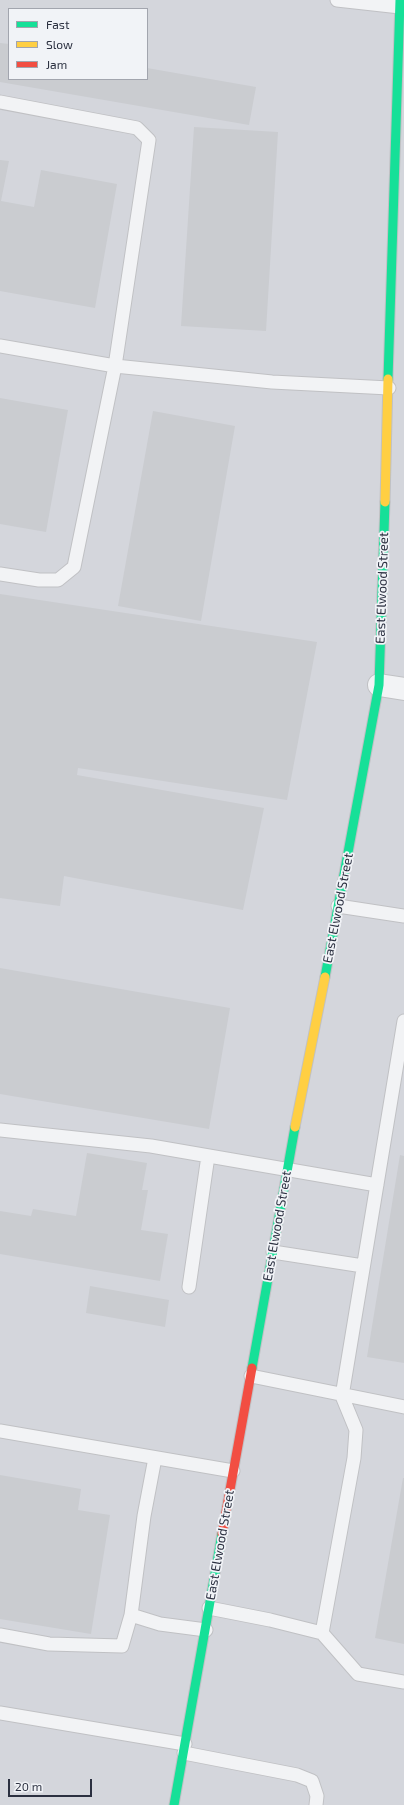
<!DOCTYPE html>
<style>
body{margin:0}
#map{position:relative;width:404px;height:1805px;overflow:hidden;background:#e3e5e7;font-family:"Exo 2",sans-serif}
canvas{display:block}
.legend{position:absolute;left:8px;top:8px;width:140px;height:72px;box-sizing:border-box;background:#f1f3f7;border:1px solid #a2a5ae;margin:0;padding:5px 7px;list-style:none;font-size:12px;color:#2b3040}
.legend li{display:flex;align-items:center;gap:8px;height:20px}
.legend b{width:20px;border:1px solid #a2a5ae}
.scale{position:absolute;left:8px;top:1779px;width:84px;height:18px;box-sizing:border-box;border:2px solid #2b3040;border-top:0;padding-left:5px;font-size:12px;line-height:14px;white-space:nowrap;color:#2b3040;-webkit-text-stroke:3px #f1f3f7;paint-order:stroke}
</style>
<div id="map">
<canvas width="404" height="1805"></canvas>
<ul class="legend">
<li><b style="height:5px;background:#16e098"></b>Fast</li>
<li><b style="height:5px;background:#ffcf43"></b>Slow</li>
<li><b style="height:5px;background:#f24e42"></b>Jam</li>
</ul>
<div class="scale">20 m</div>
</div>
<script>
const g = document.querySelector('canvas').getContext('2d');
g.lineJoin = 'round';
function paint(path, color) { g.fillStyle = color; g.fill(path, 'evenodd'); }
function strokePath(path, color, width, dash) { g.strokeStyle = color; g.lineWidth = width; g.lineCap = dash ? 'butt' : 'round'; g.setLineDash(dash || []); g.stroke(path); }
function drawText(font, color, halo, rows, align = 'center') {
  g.font = font + ' "Exo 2",sans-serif'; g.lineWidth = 3.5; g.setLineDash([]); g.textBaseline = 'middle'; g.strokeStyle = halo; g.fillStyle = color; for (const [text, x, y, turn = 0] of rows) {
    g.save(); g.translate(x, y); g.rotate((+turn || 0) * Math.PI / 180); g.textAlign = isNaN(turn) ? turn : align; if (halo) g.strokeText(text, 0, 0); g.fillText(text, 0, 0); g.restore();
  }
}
paint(new Path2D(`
 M 0,0 L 404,0 L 404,1805 L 0,1805 ZM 9,9 L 147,9 L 147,79 L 9,79 Z`), '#d4d6dc');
paint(new Path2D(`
 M 0,43 L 9,44 L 9,79 L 147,79 L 147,68 L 256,87 L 249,125 L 0,82 Z
 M 194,127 L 278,132 L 266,331 L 181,326 Z
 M 0,160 L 9,161 L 1,201 L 34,207 L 41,170 L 117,184 L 95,308 L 0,291 Z
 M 0,398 L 68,410 L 46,532 L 0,524 Z
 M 153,411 L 235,426 L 201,621 L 118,606 Z
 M 0,594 L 317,642 L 287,800 L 78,768 L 77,775 L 264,808 L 243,910 L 64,876 L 60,906 L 0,898 Z
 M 0,968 L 230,1008 L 209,1129 L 0,1094 Z
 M 87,1153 L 147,1163 L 142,1190 L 148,1190 L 141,1230 L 168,1234 L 160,1281 L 0,1254 L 0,1211 L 31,1216 L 33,1209 L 76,1216 Z
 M 400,1155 L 404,1156 L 404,1363 L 367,1357 Z
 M 90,1286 L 169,1300 L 165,1327 L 86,1313 Z
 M 0,1475 L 81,1489 L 78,1510 L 110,1515 L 91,1634 L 0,1619 Z
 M 403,1478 L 404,1478 L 404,1644 L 375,1638 Z`), '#caccd0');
const lane = new Path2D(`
 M 337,0 L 400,7
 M 0,102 L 137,128 L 149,140 L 115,366 L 74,567 L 58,580 L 39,580 L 0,574
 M 0,346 L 115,366 L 272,382 L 389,388
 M 338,906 L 404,916
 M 0,1130 L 151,1146 L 377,1185
 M 273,1252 L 363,1266
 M 189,1287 L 208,1156
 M 251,1376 L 404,1407
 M 0,1431 L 233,1471
 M 155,1458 L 144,1516 L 131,1615 L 160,1624 L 206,1630
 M 209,1608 L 270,1620 L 322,1633 L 358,1674 L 404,1682
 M 322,1633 L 354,1458 L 356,1430 L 342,1396 L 404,1021
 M 0,1635 L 49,1644 L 122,1646 L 131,1615
 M 0,1713 L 185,1744
 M 184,1753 L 297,1775 L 312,1781 L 317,1796 L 316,1805`);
const street = new Path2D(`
 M 379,685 L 404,689`);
const fast = new Path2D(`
 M 388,379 L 400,0
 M 325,977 L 379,685 L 385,502
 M 252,1368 L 295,1127
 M 174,1805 L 222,1534`);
const slow = new Path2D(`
 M 385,502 L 388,379
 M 295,1127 L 325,977`);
const jam = new Path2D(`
 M 222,1534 L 252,1368`);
strokePath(lane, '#c0c1c4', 15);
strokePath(street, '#c0c1c4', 24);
strokePath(fast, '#c0c1c4', 11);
strokePath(slow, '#c0c1c4', 11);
strokePath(jam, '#c0c1c4', 11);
strokePath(lane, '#f2f3f5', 13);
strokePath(street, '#f2f3f5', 22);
strokePath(fast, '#16e098', 9);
strokePath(slow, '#ffcf43', 9);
strokePath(jam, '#f24e42', 9);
drawText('13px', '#2b3040', '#f1f3f7', [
 ["East Elwood Street",382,588,-88],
 ["East Elwood Street",338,908,-79],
 ["East Elwood Street",277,1226,-80],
 ["East Elwood Street",220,1545,-80]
]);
</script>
